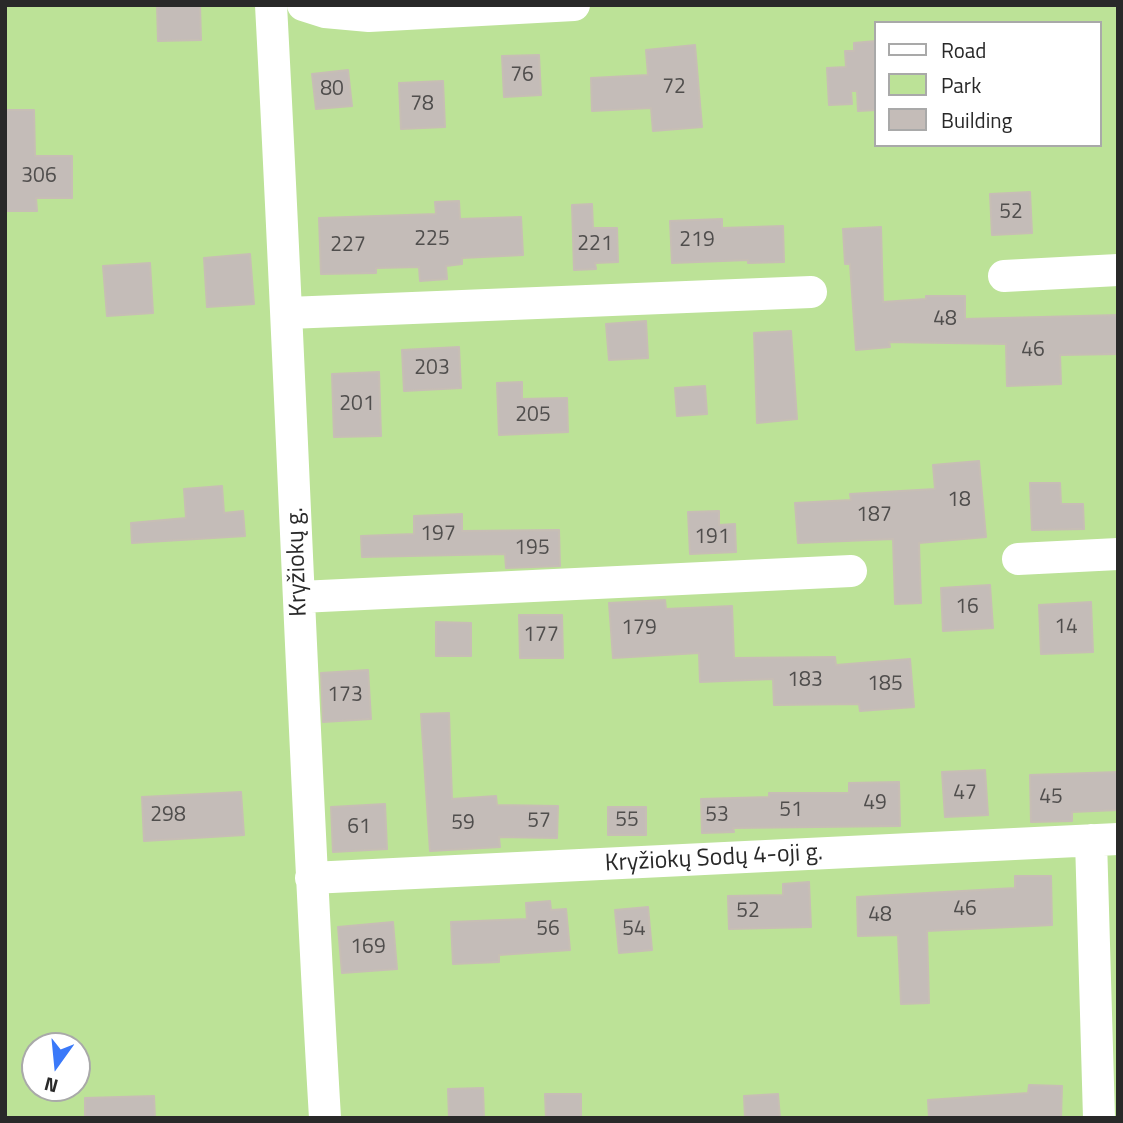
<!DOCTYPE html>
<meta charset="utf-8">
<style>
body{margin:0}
#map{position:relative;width:1123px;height:1123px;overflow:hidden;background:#ece2db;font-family:"Titillium Web",sans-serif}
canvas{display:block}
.frame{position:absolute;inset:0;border:7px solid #292929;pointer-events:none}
.legend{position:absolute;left:874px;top:21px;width:228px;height:126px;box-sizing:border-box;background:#fff;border:2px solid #a9a9a9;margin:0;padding:9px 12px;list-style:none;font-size:21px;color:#292929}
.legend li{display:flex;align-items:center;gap:14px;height:35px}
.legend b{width:35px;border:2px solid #a9a9a9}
.north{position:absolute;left:21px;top:1032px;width:70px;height:70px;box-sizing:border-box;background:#fff;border:2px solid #a9a9a9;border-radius:50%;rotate:195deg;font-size:19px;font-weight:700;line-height:28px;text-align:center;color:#292929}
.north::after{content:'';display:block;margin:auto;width:24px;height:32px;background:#3a79f9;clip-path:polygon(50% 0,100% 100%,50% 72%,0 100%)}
</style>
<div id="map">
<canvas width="1123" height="1123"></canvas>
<div class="frame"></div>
<ul class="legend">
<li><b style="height:9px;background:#fff"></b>Road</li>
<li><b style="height:19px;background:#bce297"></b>Park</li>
<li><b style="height:19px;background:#c4bcb8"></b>Building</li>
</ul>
<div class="north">N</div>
</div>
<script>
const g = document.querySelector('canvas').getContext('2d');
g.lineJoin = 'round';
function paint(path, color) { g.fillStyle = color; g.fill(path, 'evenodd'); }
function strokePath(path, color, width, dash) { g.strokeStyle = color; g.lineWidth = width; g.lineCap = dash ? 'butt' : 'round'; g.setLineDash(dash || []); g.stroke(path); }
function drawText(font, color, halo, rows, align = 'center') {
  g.font = font + ' "Titillium Web",sans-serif'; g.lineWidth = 6; g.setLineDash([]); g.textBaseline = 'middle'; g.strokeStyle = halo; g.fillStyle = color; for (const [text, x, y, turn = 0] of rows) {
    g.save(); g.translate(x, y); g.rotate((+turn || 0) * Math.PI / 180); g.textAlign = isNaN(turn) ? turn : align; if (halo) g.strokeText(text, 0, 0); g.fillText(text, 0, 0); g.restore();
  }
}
paint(new Path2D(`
 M 5,5 L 1118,5 L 1118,1118 L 5,1118 ZM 876,23 L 1100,23 L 1100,145 L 876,145 ZM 35,1046 L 77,1046 L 77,1088 L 35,1088 Z`), '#bce297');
const building = new Path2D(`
 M 157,5 L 200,5 L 201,40 L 158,41 Z
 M 876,41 L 876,110 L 858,111 L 857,91 L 851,91 L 852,104 L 829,105 L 827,68 L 846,67 L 845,51 L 854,51 L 854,43 Z
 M 695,45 L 702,127 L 653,131 L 651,108 L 592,111 L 591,78 L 648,75 L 646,50 Z
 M 539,55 L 541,95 L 504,97 L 502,56 Z
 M 348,70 L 352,106 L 316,109 L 312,74 Z
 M 443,81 L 445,127 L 401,129 L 399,83 Z
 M 5,110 L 34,110 L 35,156 L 72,156 L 72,198 L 36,198 L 37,211 L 5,211 Z
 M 1030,192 L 1032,233 L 992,235 L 990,194 Z
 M 459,201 L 460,219 L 521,217 L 523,255 L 462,258 L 462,264 L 446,266 L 447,279 L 420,281 L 419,267 L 376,268 L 376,273 L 321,274 L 319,218 L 436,214 L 435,202 Z
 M 592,204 L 593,228 L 617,228 L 618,262 L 595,263 L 596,269 L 574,270 L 572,205 Z
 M 722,219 L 722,228 L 783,226 L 784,262 L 748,263 L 748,260 L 672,263 L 670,221 Z
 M 881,227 L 883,302 L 926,299 L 926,296 L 965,296 L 965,319 L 1118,315 L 1118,354 L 1060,355 L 1061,384 L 1007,386 L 1006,344 L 889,342 L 890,347 L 856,350 L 850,264 L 845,264 L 843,229 Z
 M 250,254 L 254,304 L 207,307 L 204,258 Z
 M 150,263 L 153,313 L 107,316 L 103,266 Z
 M 646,321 L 648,358 L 609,360 L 606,324 Z
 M 791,331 L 797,419 L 757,423 L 754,333 Z
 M 459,347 L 461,388 L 404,391 L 402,350 Z
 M 379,372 L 381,436 L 334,437 L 332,374 Z
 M 522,382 L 522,399 L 567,398 L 568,432 L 499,435 L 497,383 Z
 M 705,386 L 707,414 L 677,416 L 675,388 Z
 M 979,461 L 986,537 L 919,543 L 921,603 L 895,604 L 893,539 L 798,543 L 795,503 L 851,500 L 850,494 L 935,489 L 933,465 Z
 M 1030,483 L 1060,483 L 1061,504 L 1083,504 L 1084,529 L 1032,530 Z
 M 222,486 L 224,513 L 243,511 L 245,536 L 132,543 L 131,523 L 186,518 L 184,489 Z
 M 719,511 L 719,525 L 735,524 L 736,552 L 690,554 L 688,512 Z
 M 462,514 L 462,531 L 559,530 L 560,566 L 506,568 L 505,554 L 362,557 L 361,536 L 414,534 L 414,516 Z
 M 990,585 L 993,628 L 943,631 L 941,588 Z
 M 665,600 L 666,609 L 732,606 L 734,658 L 835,657 L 836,665 L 910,659 L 914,707 L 860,711 L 859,704 L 774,705 L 773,679 L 700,682 L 699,653 L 613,658 L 609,603 Z
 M 1091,602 L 1093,652 L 1041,654 L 1039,605 Z
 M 519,615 L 562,615 L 563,658 L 520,658 Z
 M 436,622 L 471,623 L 471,656 L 436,656 Z
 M 368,670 L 371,719 L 323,722 L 321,673 Z
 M 449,713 L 452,799 L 496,796 L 497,805 L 558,806 L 557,838 L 499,837 L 500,847 L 430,851 L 421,714 Z
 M 985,770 L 988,815 L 945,817 L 942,772 Z
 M 1118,772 L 1118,810 L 1072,812 L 1072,821 L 1031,822 L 1030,775 Z
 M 899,782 L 900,826 L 733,828 L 734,832 L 702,833 L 701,799 L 769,797 L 769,793 L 849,793 L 849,783 Z
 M 241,792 L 244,835 L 144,841 L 142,797 Z
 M 385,804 L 387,849 L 333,852 L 331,807 Z
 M 608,807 L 646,807 L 646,835 L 608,835 Z
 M 1015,876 L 1051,876 L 1052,925 L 927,931 L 929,1003 L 901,1004 L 898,935 L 858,936 L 857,897 L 1015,888 Z
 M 809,882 L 811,927 L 729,929 L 728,896 L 783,895 L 783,884 Z
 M 550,901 L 551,910 L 566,909 L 570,950 L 499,955 L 499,962 L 453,964 L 451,922 L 527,919 L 526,903 Z
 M 648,907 L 652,950 L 619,953 L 615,910 Z
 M 393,922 L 397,969 L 342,973 L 338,927 Z
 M 1029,1085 L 1062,1086 L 1061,1118 L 929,1118 L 928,1100 L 1028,1093 Z
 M 483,1088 L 484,1118 L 449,1118 L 448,1089 Z
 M 545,1094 L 581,1094 L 581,1118 L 546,1118 Z
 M 778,1094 L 780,1118 L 745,1118 L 744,1096 Z
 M 154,1096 L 155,1118 L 85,1118 L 85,1098 Z`);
paint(building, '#c4bcb8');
strokePath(building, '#c7beb5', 2);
strokePath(new Path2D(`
 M 271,5 C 291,376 303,747 325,1118
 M 303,5 L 325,12 L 369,16 L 574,5
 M 1004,276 L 1118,270
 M 288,313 L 811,292
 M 1018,559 L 1118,554
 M 300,597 L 851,571
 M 1091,840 L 1099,1118
 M 311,878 L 1118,839`), '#fff', 32);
drawText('21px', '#504e4d', null, [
 ["76",522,76],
 ["72",674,88],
 ["80",332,90],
 ["78",422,105],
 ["306",39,177],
 ["52",1011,213],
 ["225",432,240],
 ["219",697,241],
 ["221",595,245],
 ["227",348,246],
 ["48",945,320],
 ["46",1033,351],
 ["203",432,369],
 ["201",357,405],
 ["205",533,416],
 ["18",959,501],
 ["187",874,516],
 ["197",438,535],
 ["191",712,538],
 ["195",532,549],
 ["16",967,608],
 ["14",1066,628],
 ["179",639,629],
 ["177",541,636],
 ["183",805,681],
 ["185",885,685],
 ["173",345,696],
 ["47",965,794],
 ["45",1051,798],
 ["49",875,804],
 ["51",791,811],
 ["298",168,816],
 ["53",717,816],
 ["55",627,821],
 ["57",539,822],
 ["59",463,824],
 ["61",359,828],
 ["46",965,910],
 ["52",748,912],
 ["48",880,916],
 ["56",548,930],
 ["54",634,930],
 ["169",368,948]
]);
drawText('24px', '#292929', '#fff', [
 ["Kryžiokų g.",298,562,-92],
 ["Kryžiokų Sodų 4-oji g.",714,859,-3]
]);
</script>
